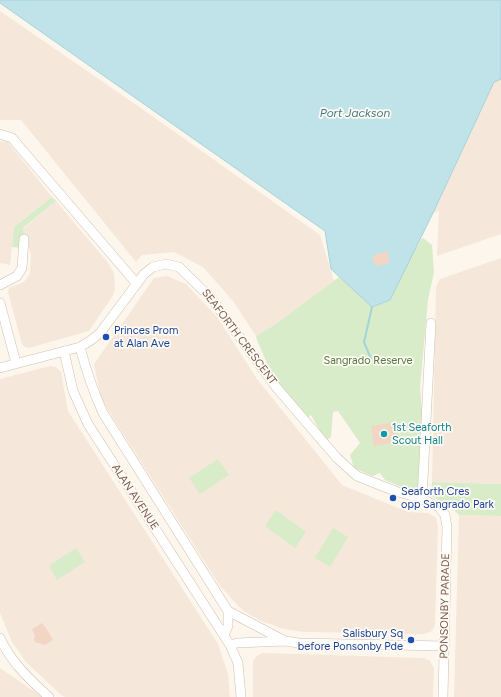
<!DOCTYPE html>
<style>
body{margin:0}
canvas{display:block;background:#fdf6ec}
</style>
<canvas width="501" height="697"></canvas>
<script>
const g = document.querySelector('canvas').getContext('2d');
g.lineJoin = 'round';
function paint(path, color) { g.fillStyle = color; g.fill(path, 'evenodd'); }
function strokePath(path, color, width, dash) { g.strokeStyle = color; g.lineWidth = width; g.lineCap = dash ? 'butt' : 'round'; g.setLineDash(dash || []); g.stroke(path); }
function drawText(font, color, halo, rows, align = 'center') {
  g.font = font + ' Figtree,sans-serif'; g.lineWidth = 3.5; g.setLineDash([]); g.textBaseline = 'middle'; g.strokeStyle = halo; g.fillStyle = color; for (const [text, x, y, turn = 0] of rows) {
    g.save(); g.translate(x, y); g.rotate((+turn || 0) * Math.PI / 180); g.textAlign = isNaN(turn) ? turn : align; if (halo) g.strokeText(text, 0, 0); g.fillText(text, 0, 0); g.restore();
  }
}
paint(new Path2D(`
 M 0,11 L 148,113 L 320,235 L 334,281 L 277,323 L 256,336 L 233,301 L 203,267 L 174,252 L 142,255 L 136,262 L 21,120 L 0,120 Z
 M 501,79 L 501,234 L 437,256 L 439,211 L 433,213 L 494,82 Z
 M 0,141 L 8,142 L 52,197 L 14,227 L 10,265 L 0,263 Z
 M 56,201 L 109,264 L 114,274 L 115,290 L 112,297 L 89,331 L 29,348 L 25,347 L 22,344 L 8,292 L 9,288 L 24,282 L 30,274 L 31,254 L 23,229 Z
 M 501,258 L 501,484 L 432,482 L 436,287 L 440,279 Z
 M 167,276 L 186,284 L 217,317 L 257,379 L 342,485 L 408,512 L 428,513 L 436,518 L 438,527 L 435,625 L 432,631 L 424,634 L 304,632 L 284,629 L 261,621 L 242,610 L 220,586 L 101,399 L 94,364 L 154,278 Z
 M 50,366 L 56,367 L 61,372 L 68,411 L 218,644 L 228,674 L 230,697 L 65,697 L 61,695 L 26,662 L 12,642 L 0,613 L 0,379 Z
 M 459,515 L 501,516 L 501,697 L 454,697 Z
 M 262,653 L 424,658 L 430,661 L 434,668 L 433,697 L 253,697 L 253,661 L 257,656 Z
 M 0,668 L 41,696 L 41,697 L 0,697 Z`), '#f5e8da');
paint(new Path2D(`
 M 52,197 L 56,201 L 23,228 L 25,236 L 20,238 L 22,248 L 12,247 L 14,227 Z
 M 423,238 L 432,245 L 434,272 L 428,300 L 420,387 L 422,410 L 422,434 L 419,464 L 418,488 L 413,492 L 385,480 L 380,473 L 372,476 L 354,468 L 350,455 L 360,443 L 338,411 L 333,412 L 331,437 L 327,440 L 320,431 L 311,415 L 307,418 L 272,375 L 257,340 L 256,336 L 277,323 L 339,277 L 373,307 L 390,300 L 415,247 L 416,249 L 421,239 Z
 M 218,459 L 229,475 L 200,494 L 189,478 Z
 M 432,482 L 501,484 L 501,516 L 459,515 L 451,507 L 431,496 Z
 M 276,510 L 306,532 L 295,548 L 265,526 Z
 M 333,528 L 348,537 L 330,567 L 315,558 Z
 M 76,548 L 85,562 L 57,580 L 49,566 Z`), '#d8ecc9');
const water = new Path2D(`
 M 0,0 L 501,0 L 501,79 L 494,82 L 433,213 L 390,300 L 372,307 L 331,269 L 325,231 L 0,3 Z`);
paint(water, '#bfe3e8');
strokePath(water, '#a5d3da', 1);
strokePath(new Path2D(`
 M 372,307 L 364,342 L 372,361`), '#a5d3da', 2);
paint(new Path2D(`
 M 387,251 L 390,262 L 376,267 L 372,256 Z
 M 395,422 L 398,442 L 374,446 L 371,426 Z
 M 42,623 L 46,628 L 53,640 L 45,645 L 35,642 L 34,639 L 35,636 L 32,629 Z`), '#f3d5c3');
const minor = new Path2D(`
 M 0,134 L 12,138 L 137,284
 M 0,285 L 17,276 L 22,268 L 24,239
 M 0,303 L 16,363
 M 80,347 C 86,370 93,391 103,413 L 228,611 L 285,641
 M 64,351 L 73,391 L 88,424 L 230,645 L 238,663 L 241,697
 M 0,368 L 80,347 L 90,341 L 100,333 L 144,274 L 153,267 L 166,264 L 179,267 L 211,298 L 276,387 L 337,458 L 357,476 L 395,491 L 422,499 L 439,507 L 445,515 L 447,527 L 443,697
 M 422,499 L 431,323
 M 224,635 L 228,626 L 228,611
 M 0,638 C 11,662 30,680 49,697
 M 230,645 L 237,643 L 285,641 L 299,643 L 444,646`);
strokePath(minor, '#d1beb0', 10);
strokePath(minor, '#fff', 9);
for (const [x, y, r, color] of [
 [106,337,4,"#1a4fb4"],
 [384,434,4,"#0f9aa8"],
 [393,498,4,"#1a4fb4"],
 [411,640,4,"#1a4fb4"]
]) { const dot = new Path2D(); dot.arc(x, y, r, 0, 2 * Math.PI); g.fillStyle = color; g.fill(dot); strokePath(dot, '#fffaf3', 1.5); }
drawText('11px', '#164399', '#fffaf3', [
 ["Princes Prom",114,331],
 ["at Alan Ave",114,344],
 ["Seaforth Cres",401,492],
 ["opp Sangrado Park",401,505],
 ["Salisbury Sq",403,634,"right"],
 ["before Ponsonby Pde",403,647,"right"]
], 'left');
drawText('11px', '#7a5c4d', '#fffaf3', [
 ["SEAFORTH CRESCENT",239,337,53],
 ["ALAN AVENUE",135,497,57],
 ["PONSONBY PARADE",445,606,-89]
]);
drawText('11px', '#537a41', '#fffaf3', [
 ["Sangrado Reserve",368,361]
]);
drawText('11px', '#0d838f', '#fffaf3', [
 ["1st Seaforth",392,428],
 ["Scout Hall",392,441]
], 'left');
drawText('italic 12px', '#437c86', '#fffaf3', [
 ["Port Jackson",355,113]
]);
</script>
